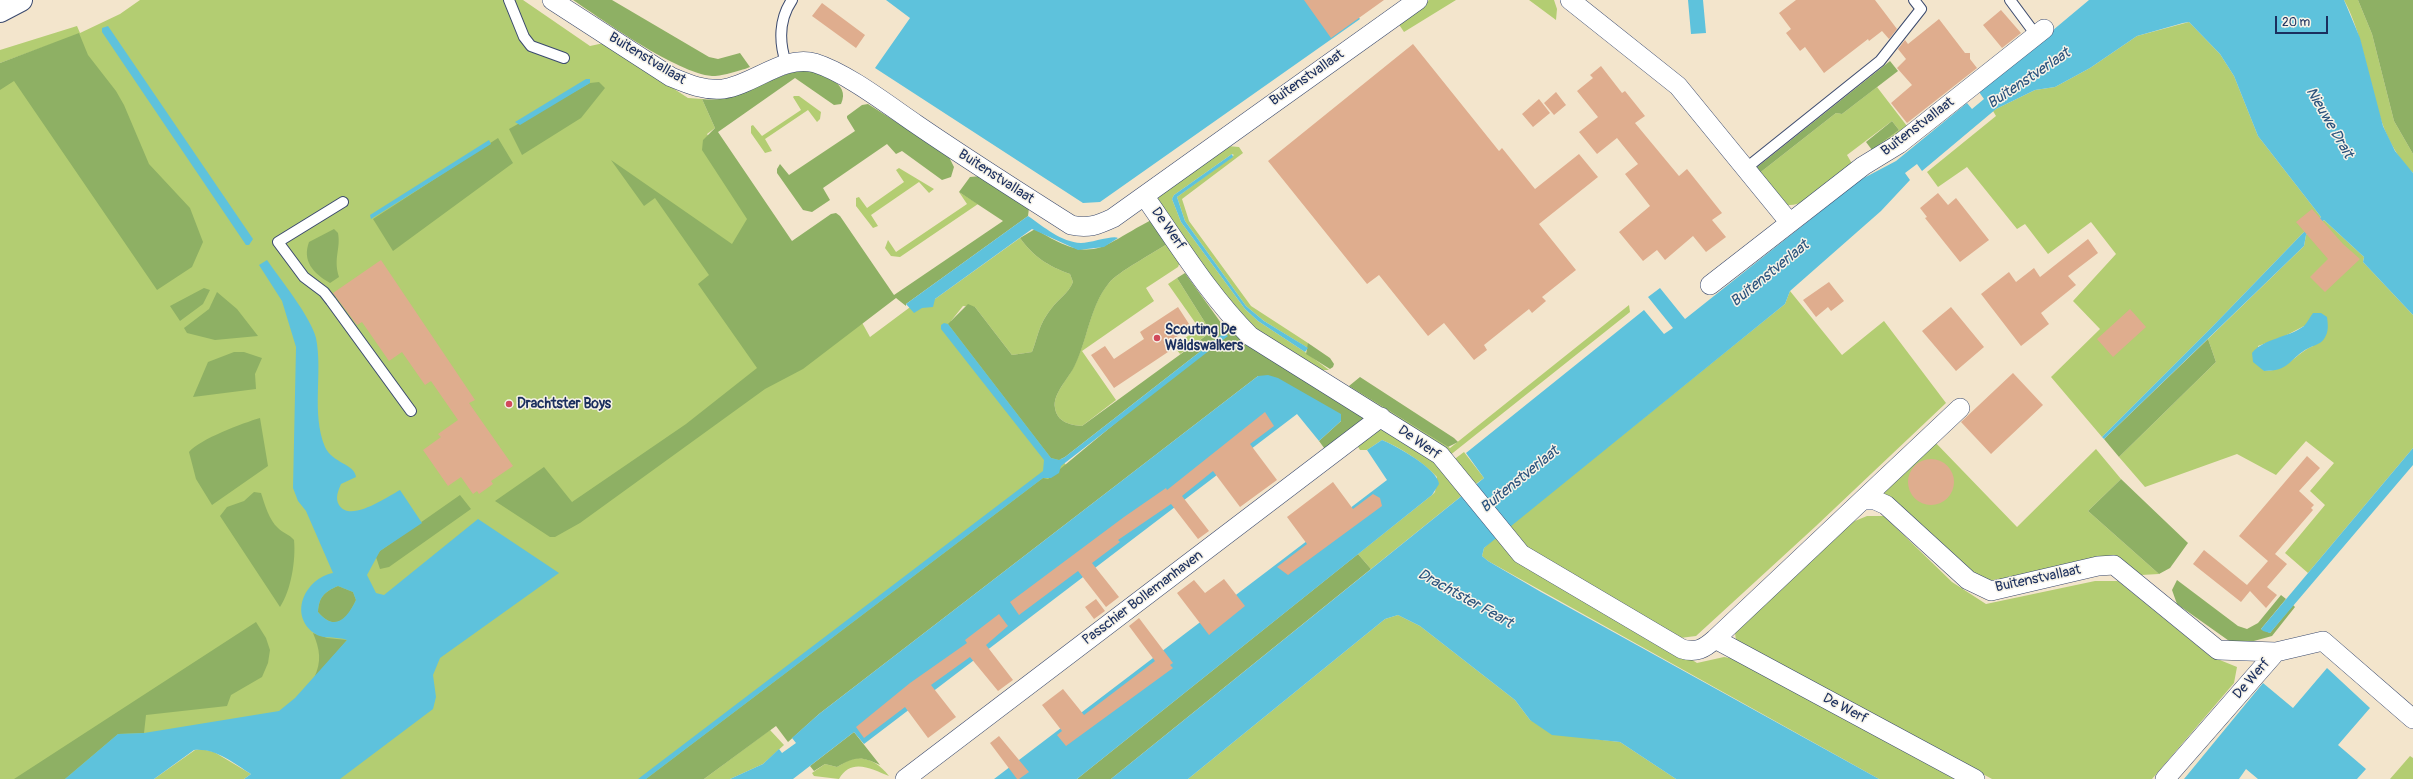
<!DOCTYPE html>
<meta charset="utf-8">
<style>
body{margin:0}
#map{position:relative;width:2413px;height:779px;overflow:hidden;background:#f3e5cc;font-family:Pangolin,sans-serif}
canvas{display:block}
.scale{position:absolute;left:2275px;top:16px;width:53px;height:18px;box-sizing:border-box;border:2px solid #1b2f5e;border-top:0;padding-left:5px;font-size:12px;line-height:14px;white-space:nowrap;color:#1b2f5e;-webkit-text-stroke:3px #f7f3e8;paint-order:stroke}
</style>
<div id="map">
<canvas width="2413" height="779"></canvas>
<div class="scale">20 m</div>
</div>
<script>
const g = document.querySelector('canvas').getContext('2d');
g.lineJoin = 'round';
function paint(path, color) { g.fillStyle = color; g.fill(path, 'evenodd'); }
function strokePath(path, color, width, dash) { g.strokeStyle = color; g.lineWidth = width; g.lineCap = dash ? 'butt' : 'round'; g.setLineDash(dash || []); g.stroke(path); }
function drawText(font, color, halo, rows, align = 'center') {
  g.font = font + ' Pangolin,sans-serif'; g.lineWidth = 3; g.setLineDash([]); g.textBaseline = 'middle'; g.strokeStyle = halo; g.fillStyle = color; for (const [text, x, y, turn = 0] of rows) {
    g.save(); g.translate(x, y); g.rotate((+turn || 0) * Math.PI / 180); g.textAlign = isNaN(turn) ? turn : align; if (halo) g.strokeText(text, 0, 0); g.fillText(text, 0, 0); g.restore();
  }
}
paint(new Path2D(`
 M 140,0 L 523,0 L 590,46 L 604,43 L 688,98 L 702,99 L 715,128 L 707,134 L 795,270 L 823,252 L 870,337 L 929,293 L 935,299 L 1020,238 C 1034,257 1048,266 1070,274 L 1073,282 C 1068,294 1058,299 1051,309 C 1038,326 1039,334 1032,352 L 1012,355 L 975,307 L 963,306 L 951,321 L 1070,470 L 658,779 L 325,779 L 244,727 L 109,779 L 0,779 L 0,72 L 79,34 L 0,63 L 0,50 L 77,26 L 80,33 L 120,14 Z
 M 1429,0 L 1456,0 L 1404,32 L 1398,23 Z
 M 1529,0 L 1554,0 L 1557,9 L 1556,20 Z
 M 2344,0 L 2358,0 L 2372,34 L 2394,121 L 2413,154 L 2413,173 C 2367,128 2374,55 2344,0 Z
 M 2189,22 L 2220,54 L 2234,76 L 2258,136 L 2321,217 L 2302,234 L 2211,328 L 2102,437 L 2051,377 L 2100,329 L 2073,301 L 2116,254 L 2091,222 L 2048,254 L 2025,224 L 2017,229 L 1967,167 L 1938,187 L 1927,172 L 1996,116 L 1993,111 L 1996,109 L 2035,90 L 2055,87 L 2090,68 L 2137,36 Z
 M 1877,87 L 1910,130 L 1872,150 L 1899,130 L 1892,121 L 1847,155 L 1854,167 C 1839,177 1800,214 1782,203 C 1773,197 1764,183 1757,175 L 1836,113 L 1842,114 Z
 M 794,96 L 799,96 L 821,112 L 820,119 L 817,122 L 808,110 L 765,139 L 772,151 L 765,153 L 751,133 L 751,126 L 753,125 L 762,136 L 801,110 L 793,97 Z
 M 1227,146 L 1239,147 L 1243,153 L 1182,199 L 1189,221 L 1251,306 L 1308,343 L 1308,348 L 1264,321 L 1246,306 L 1185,221 L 1177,197 L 1234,155 L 1232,154 L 1174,195 L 1172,199 L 1181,222 L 1245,309 L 1258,321 L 1305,352 L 1329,370 L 1317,370 L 1255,332 L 1174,229 L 1158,199 L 1159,196 Z
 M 899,168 L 934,189 L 929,193 L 919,182 L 871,215 L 878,226 L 873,228 L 856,206 L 856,198 L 859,197 L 867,208 L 904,182 L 896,170 Z
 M 959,192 L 978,204 L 900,257 L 891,256 L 885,248 L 888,240 L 896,252 L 967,204 Z
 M 2324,220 L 2364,257 L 2363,262 L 2413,315 L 2413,448 L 2308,573 L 2285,553 L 2325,505 L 2310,491 L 2334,463 L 2306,441 L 2276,475 L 2237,454 L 2145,487 L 2119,457 L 2216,362 L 2208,339 L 2304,246 L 2306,235 ZM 2304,326 L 2313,346 C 2295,354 2287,371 2264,371 L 2258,346 L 2283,337 Z
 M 1170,242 L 1180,262 L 1178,267 L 1146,288 L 1154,301 L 1082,351 L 1116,400 L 1082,426 C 1070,425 1057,422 1055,408 C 1052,394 1070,377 1075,364 C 1088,338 1090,305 1109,283 C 1116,273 1157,251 1170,242 Z
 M 1177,278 L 1211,332 L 1180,354 L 1174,346 L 1199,328 L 1168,284 Z
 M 1790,291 L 1842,355 L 1884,321 L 1946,403 L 1816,526 L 1696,636 L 1680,638 L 1528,551 L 1507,528 L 1785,304 Z
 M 1629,305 L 1630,312 L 1449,456 L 1346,388 L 1349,386 L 1450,448 Z
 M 1382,427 L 1434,459 L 1464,494 L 1371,569 L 1358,554 L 1432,495 L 1435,492 L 1437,477 C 1423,462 1401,448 1382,440 L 1367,450 L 1360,450 L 1357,445 Z
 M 1933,440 L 2017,527 L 2096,449 L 2121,479 L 2088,511 L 2159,574 L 2141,575 L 2128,565 L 1983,581 L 1874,495 Z
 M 1464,452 L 1484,478 L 1473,486 L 1452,461 Z
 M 1867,516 L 1884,516 L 1952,582 L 1986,604 L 2095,581 L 2118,581 L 2210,656 L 2237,667 L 2234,683 L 2152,779 L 1992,779 L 1736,640 L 1735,633 L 1850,523 Z
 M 1496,536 L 1697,663 L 1724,657 L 1735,659 L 1958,779 L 1879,779 L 1488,561 L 1482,556 L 1484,548 Z
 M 1398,615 L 1420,626 L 1515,700 L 1530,720 L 1594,739 L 1620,742 L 1676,779 L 1188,779 L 1385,619 Z
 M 770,730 L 784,745 L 763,764 L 730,779 L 704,779 Z
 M 202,749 L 214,752 L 251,774 L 244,779 L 154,779 L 195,750 Z
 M 2410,756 L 2413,758 L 2413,779 L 2390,779 Z
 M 858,758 C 872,759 880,765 889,776 C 872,769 851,757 839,779 L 814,776 L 812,773 L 825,764 L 837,767 L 849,760 Z`), '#b3cd72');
paint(new Path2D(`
 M 573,0 L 612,0 L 709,57 L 718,59 L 740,53 L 750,67 C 743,70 719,77 712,76 C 677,73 604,21 573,0 Z
 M 2358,0 L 2413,0 L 2413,154 L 2394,121 L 2372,34 Z
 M 79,33 L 88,55 L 116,91 L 124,105 L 149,164 L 190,208 L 203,242 L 192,267 L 157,290 L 14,81 L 0,90 L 0,63 Z
 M 1890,61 L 1898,71 L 1842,114 L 1836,113 L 1757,175 L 1756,168 Z
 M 803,70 C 819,73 852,82 841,104 L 834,105 L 795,78 L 718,132 L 792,241 L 831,214 L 836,213 L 840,216 L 894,295 L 1003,221 L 959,192 L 970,177 L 981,176 L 1029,208 L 1028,216 L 906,304 L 906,306 L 896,298 L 803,369 L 765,389 L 580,523 L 555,537 L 550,537 L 495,501 L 544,467 L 572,502 L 686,424 L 757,368 L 698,284 L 709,275 L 655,198 L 644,206 L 611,160 L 732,244 L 747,219 L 702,150 L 703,140 L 715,128 L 702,99 C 741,104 767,76 803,70 Z
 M 599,82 L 605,88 L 581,118 L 522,155 L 509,129 L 590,83 Z
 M 868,104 L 948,155 L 954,167 L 951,177 L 942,180 L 902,151 L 896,154 L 887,144 L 823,188 L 830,200 L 812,212 L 803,210 L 777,173 L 777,169 L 780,164 L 789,175 L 855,131 L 847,118 L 847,116 L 862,105 Z
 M 1892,121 L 1899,130 L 1872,150 L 1866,142 Z
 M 498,138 L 513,163 L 393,251 L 373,219 Z
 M 1153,219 L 1170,242 C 1157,251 1116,273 1109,283 C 1090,306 1088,338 1075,365 C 1070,377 1052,394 1055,408 C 1057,422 1070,425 1082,426 L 1211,332 L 1177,278 L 1185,273 L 1224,327 L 1229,323 L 1363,417 L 1363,423 L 1327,452 L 1319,441 L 1341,421 L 1258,376 L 819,714 L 788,742 L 776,726 L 704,779 L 646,779 L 1043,478 L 1048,479 L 1224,333 L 1065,457 L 1059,460 L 1051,458 L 948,324 L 968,304 L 975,307 L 1012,355 L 1032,352 C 1039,334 1038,326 1051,309 C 1058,299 1068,294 1073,282 L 1070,274 C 1048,266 1034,257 1020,238 L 1035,229 C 1095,266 1099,247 1153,219 Z
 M 334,229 L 338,233 C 341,249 333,258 339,277 L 330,283 C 313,273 302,261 309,242 Z
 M 204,288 L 210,290 L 203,304 L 180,321 L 170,306 Z
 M 217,292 L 237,309 L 258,336 L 215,340 L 187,333 L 184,328 L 209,309 Z
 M 2208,339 L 2216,362 L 2119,457 L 2104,439 Z
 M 1308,343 L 1330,358 L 1334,364 L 1333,367 L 1330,369 L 1306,354 Z
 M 234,352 L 244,352 L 262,358 L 255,374 L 256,389 L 193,397 L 208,362 Z
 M 1360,377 L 1454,438 L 1458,442 L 1448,447 L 1349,386 Z
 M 260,418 L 268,466 L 212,505 L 196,479 L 189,452 C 200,439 243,423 260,418 Z
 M 2121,479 L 2188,543 L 2170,568 L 2159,574 L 2088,511 Z
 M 254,492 L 261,493 C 265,505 269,520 278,528 C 283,533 289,534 294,540 C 296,560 291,591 280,607 L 220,516 L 227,507 L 244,501 Z
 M 460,495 L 471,509 L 389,567 L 380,569 L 376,557 L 380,551 Z
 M 1358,554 L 1371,569 L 1111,779 L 1077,779 Z
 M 2177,580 L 2238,626 L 2247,629 L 2258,623 L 2281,595 L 2286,599 L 2261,629 L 2270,633 L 2293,605 L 2295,607 L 2272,636 L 2243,644 L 2232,643 L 2177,604 L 2172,590 Z
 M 338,586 L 353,592 L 356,600 C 347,620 335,632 318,612 C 319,597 324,592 338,586 Z
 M 256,622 L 266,638 L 270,650 L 268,663 L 262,677 L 231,695 L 227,706 L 146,715 L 144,733 L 118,734 L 65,779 L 14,779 Z
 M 313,633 L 327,638 L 347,640 L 314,678 C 322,661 320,650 313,633 Z
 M 854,732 L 880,765 C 861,756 856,756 837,767 L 825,764 L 814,771 L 810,766 Z`), '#8eb064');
paint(new Path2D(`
 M 886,0 L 1346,0 L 1360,19 L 1100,202 L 1083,203 L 875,68 L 910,18 Z
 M 1688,0 L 1703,0 L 1706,33 L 1691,34 Z
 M 2089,0 L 2344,0 L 2360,38 L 2383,126 L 2395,151 L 2413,173 L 2413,315 L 2363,262 L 2364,257 L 2324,220 L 2306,235 L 2304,246 L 2104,439 L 2102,437 L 2211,328 L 2302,234 L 2321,217 L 2258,136 L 2234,76 L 2220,54 L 2189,22 L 2183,23 L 2137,36 L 2090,68 L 2055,87 L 2035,90 L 1996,109 L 1922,171 L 1917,164 L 1905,173 L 1910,180 L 1881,211 L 1790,291 L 1785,304 L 1484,548 L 1482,556 L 1488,561 L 1541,592 L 1879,779 L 1676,779 L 1620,742 L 1552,735 L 1530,720 L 1515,700 L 1420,626 L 1398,615 L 1385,619 L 1188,779 L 1111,779 L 1484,478 L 1466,453 L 1644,310 L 1664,334 L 1673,328 L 1648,297 L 1660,288 L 1685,319 L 1860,180 L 1896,161 L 1967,103 L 1972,109 L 1984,99 L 1979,92 Z
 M 108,26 L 253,239 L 249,245 L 246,245 L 102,32 L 102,28 Z
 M 586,79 L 590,79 L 590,83 L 520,125 L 515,122 Z
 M 489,140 L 491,144 L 371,219 L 370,215 Z
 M 1232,154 L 1233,157 L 1177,197 L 1185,221 L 1246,306 L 1264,321 L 1305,346 L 1308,348 L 1305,352 L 1258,321 L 1245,309 L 1181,222 L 1172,199 L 1174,195 Z
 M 1028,216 C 1044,227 1061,242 1081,243 C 1091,243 1113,235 1118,238 L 1104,247 L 1078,250 L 1032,229 L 935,299 L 933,307 L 922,308 L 914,313 L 906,304 Z
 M 267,260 C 280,279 311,317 316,338 C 323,373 311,413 325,447 C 332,463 355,464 356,477 L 341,484 C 338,491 335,498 339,505 C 350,523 387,497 400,490 L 422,523 L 380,551 L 367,575 L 376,593 L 384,595 L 478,519 L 559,573 L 440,658 L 433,675 L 436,697 L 433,709 L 340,779 L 244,779 L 251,774 C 233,763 216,748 194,750 L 154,779 L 65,779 L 118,734 L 144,733 L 279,711 L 295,698 L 347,640 C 337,636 323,640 314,633 C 288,614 306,578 333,573 L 306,511 L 298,501 L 293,488 L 296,347 L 282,301 L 259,265 ZM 338,586 L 353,592 L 356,600 C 347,619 335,632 318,612 C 319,597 324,592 338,586 Z
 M 2313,313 L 2321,313 L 2327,317 C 2328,325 2329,332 2324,339 C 2320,345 2311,346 2305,350 C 2289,360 2289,371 2264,371 L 2253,362 L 2252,353 C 2264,338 2288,338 2304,326 C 2307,323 2310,317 2313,313 Z
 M 944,323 L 948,324 L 1051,458 L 1059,460 L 1065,457 L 1224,333 L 1228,336 L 1061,466 L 1059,473 L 1051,478 L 1043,478 L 646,779 L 638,779 L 1043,471 L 1044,460 L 941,329 L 941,325 Z
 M 1268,375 L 1278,378 L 1341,414 L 1341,421 L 1319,441 L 1297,414 L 864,744 L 854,732 L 793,779 L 730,779 L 763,764 L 779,749 L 782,753 L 796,743 L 792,738 L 819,714 L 1258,376 Z
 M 1382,440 C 1395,445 1438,469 1439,484 L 1432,495 L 1077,779 L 994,779 L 1387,480 L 1367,450 Z
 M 2413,448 L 2413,465 L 2270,633 L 2263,631 L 2261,629 Z
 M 2327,668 L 2370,708 L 2338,745 L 2366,769 L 2357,779 L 2258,779 L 2246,769 L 2239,779 L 2184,779 L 2263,683 L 2293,708 Z`), '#5ec2dc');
paint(new Path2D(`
 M 1304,0 L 1384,0 L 1331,38 Z
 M 1796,0 L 1875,0 L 1897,29 L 1889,39 L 1882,31 L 1869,41 L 1868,39 L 1824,73 L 1805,47 L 1800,51 L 1786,33 L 1791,29 L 1779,13 Z
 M 822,3 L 865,35 L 856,48 L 812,16 Z
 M 2001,10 L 2021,33 L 2002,48 L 1983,25 Z
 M 1939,19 L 1965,53 L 1970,53 L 1970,59 L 1977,68 L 1907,123 L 1891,103 L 1912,85 L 1897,68 L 1906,59 L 1898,49 L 1905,40 L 1908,44 Z
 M 1413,44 L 1499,151 L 1502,148 L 1535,189 L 1579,154 L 1598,177 L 1539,224 L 1576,270 L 1542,297 L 1546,301 L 1532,313 L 1529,309 L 1484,345 L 1487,350 L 1474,360 L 1444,323 L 1428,336 L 1379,275 L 1367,284 L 1268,161 Z
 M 1601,66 L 1622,93 L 1625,91 L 1645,116 L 1635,123 L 1679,176 L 1687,169 L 1722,213 L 1712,220 L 1726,237 L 1706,252 L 1693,236 L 1665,260 L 1657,250 L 1643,261 L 1619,232 L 1650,206 L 1625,174 L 1638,164 L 1617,138 L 1597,154 L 1579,132 L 1598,117 L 1577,91 L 1593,78 L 1590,75 Z
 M 1556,92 L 1566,105 L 1554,115 L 1544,103 Z
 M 1539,99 L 1550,113 L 1533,127 L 1522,114 Z
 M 1938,193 L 1948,205 L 1956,198 L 1989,240 L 1960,262 L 1925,218 L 1927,217 L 1920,208 Z
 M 2312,209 L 2343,244 L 2360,259 L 2325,292 L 2310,277 L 2328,259 L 2296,222 Z
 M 2088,239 L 2098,253 L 2068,276 L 2076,285 L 2041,313 L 2049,324 L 2021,346 L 1981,294 L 2009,272 L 2016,282 L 2034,268 L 2040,277 Z
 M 381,260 L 475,400 L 469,403 L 513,466 L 491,481 L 493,484 L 479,494 L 477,491 L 473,494 L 461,477 L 448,486 L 423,450 L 441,437 L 438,434 L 458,420 L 431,381 L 425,385 L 402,352 L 389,361 L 362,322 L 357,325 L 333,293 Z
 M 1829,282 L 1844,301 L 1831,311 L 1828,307 L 1816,317 L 1803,300 Z
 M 1178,307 L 1191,327 L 1166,344 L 1171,350 L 1114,388 L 1091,355 L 1105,346 L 1114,359 L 1144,339 L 1140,332 Z
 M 1951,307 L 1984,347 L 1956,371 L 1922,331 Z
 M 2130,309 L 2146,327 L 2113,357 L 2097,339 Z
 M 2013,373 L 2043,405 L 1991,454 L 1961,422 Z
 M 1265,412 L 1274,426 L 1250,444 L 1277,480 L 1240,507 L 1213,471 L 1182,496 L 1209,531 L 1198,539 L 1171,504 L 1118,540 L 1120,542 L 1092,563 L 1119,597 L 1106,607 L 1078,571 L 1019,615 L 1010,602 L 1124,517 L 1166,488 L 1167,490 Z
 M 2307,456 L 2320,468 L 2299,491 L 2314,505 L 2311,508 L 2313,510 L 2275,554 L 2287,564 L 2267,587 L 2277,595 L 2266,608 L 2250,591 L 2241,602 L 2193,564 L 2204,550 L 2247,585 L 2268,561 L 2239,536 Z
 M1908 482a23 23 0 1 1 46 0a23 23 0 1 1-46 0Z
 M 1333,482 L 1353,509 L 1373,494 L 1380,498 L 1382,506 L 1288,575 L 1277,567 L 1307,544 L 1287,517 Z
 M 1224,579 L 1245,606 L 1209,635 L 1177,593 L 1194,580 L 1205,593 Z
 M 1096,599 L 1105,611 L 1094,619 L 1085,607 Z
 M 999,614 L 1008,626 L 986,645 L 1013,680 L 998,691 L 970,657 L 931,685 L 956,717 L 928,738 L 905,707 L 864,738 L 856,727 L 910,683 L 967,643 L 965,640 Z
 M 1139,618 L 1173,663 L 1170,665 L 1173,668 L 1066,746 L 1057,735 L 1062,731 L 1042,705 L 1063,689 L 1084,715 L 1155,661 L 1129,626 Z
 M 999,736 L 1029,772 L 1019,779 L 1017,779 L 990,743 Z`), '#dfad8e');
const service = new Path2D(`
 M 509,0 L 524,37 L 531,46 L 564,58
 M 2010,0 L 2036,35
 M 786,63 C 779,42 779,19 792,0
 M 1745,169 L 1880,61 L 1921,9 L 1914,0
 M 343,202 L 278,242 L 304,277 L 324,292 L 331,301 L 411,411`);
const minor = new Path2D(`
 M 552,0 L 671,77 C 688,84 704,91 723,89 C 753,85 784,54 815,63 C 847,73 888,105 916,124 C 967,159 1019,192 1071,225 C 1088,229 1098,225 1113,218 L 1418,0
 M 1570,0 L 1678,86 L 1790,223
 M 1145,197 C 1178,244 1209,295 1250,336 L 1440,455 L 1521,554 L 1682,649 C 1696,653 1704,649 1715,639 L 1975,779
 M 1710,285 L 1863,166 L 1899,144 L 2044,29
 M 1863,500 L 1875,500 L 1886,505 L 1968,580 L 1991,591 L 2098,566 L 2114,565 L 2218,650 L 2276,652
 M 1715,639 L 1960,408
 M 905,779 L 1381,417
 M 2165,779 L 2276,652 L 2323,641 L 2413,719`);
const tertiary = new Path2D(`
 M 0,11 L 21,0`);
strokePath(service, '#3b4a6e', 12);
strokePath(minor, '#3b4a6e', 20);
strokePath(tertiary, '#3b4a6e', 24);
strokePath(service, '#fff', 10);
strokePath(minor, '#fff', 19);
strokePath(tertiary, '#fff', 22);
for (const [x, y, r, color] of [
 [1157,338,4,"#d1495b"],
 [509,404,4,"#d1495b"]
]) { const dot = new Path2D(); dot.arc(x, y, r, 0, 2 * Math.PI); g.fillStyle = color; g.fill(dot); strokePath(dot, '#f7f3e8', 1.5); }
drawText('14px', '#1b2f5e', '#f7f3e8', [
 ["Buitenstvallaat",647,59,31],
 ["Buitenstvallaat",1307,78,-35],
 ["Buitenstvallaat",1918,127,-37],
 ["Buitenstvallaat",996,177,33],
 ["De Werf",1168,229,55],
 ["De Werf",1419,443,35],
 ["Buitenstvallaat",2038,579,-12],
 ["Passchier Bollemanhaven",1143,598,-37],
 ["De Werf",2252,679,-49],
 ["De Werf",1845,709,28]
]);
drawText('bold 14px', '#1b2f5e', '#f7f3e8', [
 ["Scouting De",1165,330],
 ["Wâldswalkers",1165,346],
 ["Drachtster Boys",517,404]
], 'left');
drawText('italic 15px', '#2c547e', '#f7f3e8', [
 ["Buitenstverlaat",2029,79,-34],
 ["Nieuwe Drait",2329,123,60],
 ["Buitenstverlaat",1770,274,-39],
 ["Buitenstverlaat",1520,480,-39],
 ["Drachtster Feart",1465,599,29]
]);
</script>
